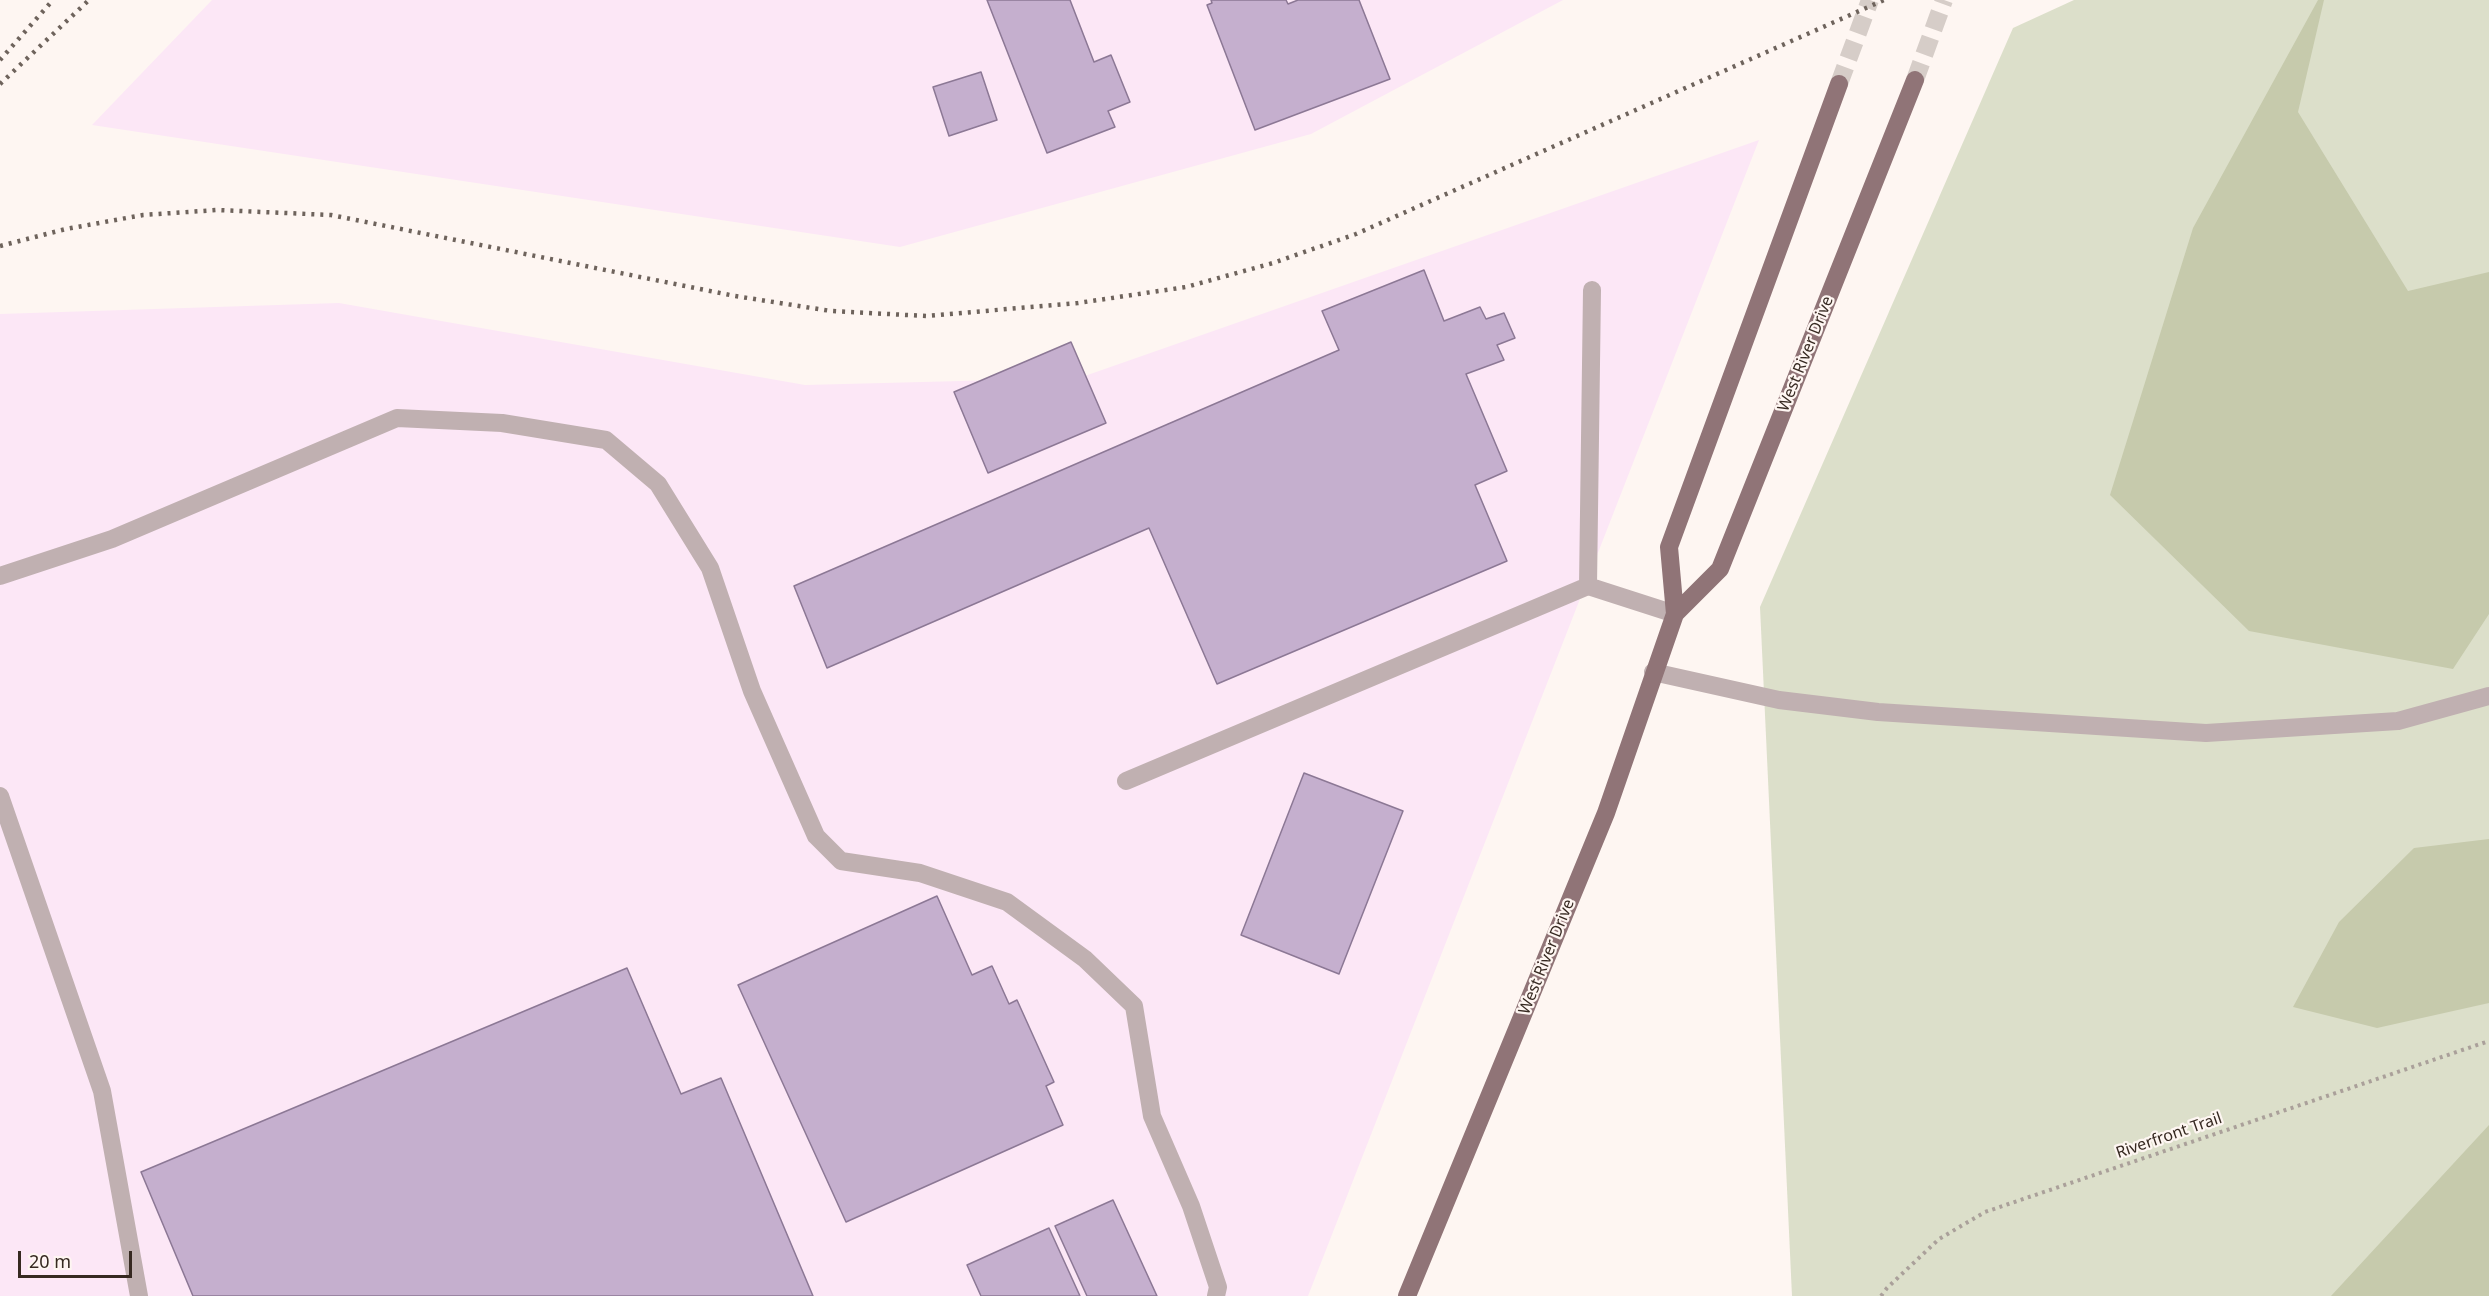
<!DOCTYPE html>
<style>
body{margin:0}
#map{position:relative;width:2489px;height:1296px;overflow:hidden;background:#fef6f2;font-family:"Noto Sans",sans-serif}
canvas{display:block}
.scale{position:absolute;left:18px;top:1251px;width:114px;height:27px;box-sizing:border-box;border:3px solid #362921;border-top:0;padding-left:8px;font-size:18px;line-height:21px;white-space:nowrap;color:#362921;-webkit-text-stroke:4px #fef6f2;paint-order:stroke}
</style>
<div id="map">
<canvas width="2489" height="1296"></canvas>
<div class="scale">20 m</div>
</div>
<script>
const g = document.querySelector('canvas').getContext('2d');
g.lineJoin = 'round';
function paint(path, color) { g.fillStyle = color; g.fill(path, 'evenodd'); }
function strokePath(path, color, width, dash) { g.strokeStyle = color; g.lineWidth = width; g.lineCap = dash ? 'butt' : 'round'; g.setLineDash(dash || []); g.stroke(path); }
function drawText(font, color, halo, rows, align = 'center') {
  g.font = font + ' "Noto Sans",sans-serif'; g.lineWidth = 4.5; g.setLineDash([]); g.textBaseline = 'middle'; g.strokeStyle = halo; g.fillStyle = color; for (const [text, x, y, turn = 0] of rows) {
    g.save(); g.translate(x, y); g.rotate((+turn || 0) * Math.PI / 180); g.textAlign = isNaN(turn) ? turn : align; if (halo) g.strokeText(text, 0, 0); g.fillText(text, 0, 0); g.restore();
  }
}
paint(new Path2D(`
 M 212,0 L 1563,0 L 1311,134 L 900,247 L 92,125 Z
 M 1759,140 L 1308,1296 L 0,1296 L 0,314 L 339,303 L 805,385 L 1079,378 Z`), '#fce7f6');
paint(new Path2D(`
 M 2074,0 L 2489,0 L 2489,1296 L 1792,1296 L 1760,607 L 2013,28 Z`), '#dcdfca');
paint(new Path2D(`
 M 2318,0 L 2324,0 L 2298,112 L 2408,291 L 2489,272 L 2489,614 L 2453,669 L 2249,631 L 2110,495 L 2193,228 Z
 M 2489,839 L 2489,1003 L 2377,1028 L 2293,1007 L 2339,922 L 2414,848 Z
 M 2489,1125 L 2489,1296 L 2331,1296 Z`), '#c6caac');
const building = new Path2D(`
 M 987,0 L 1070,0 L 1094,62 L 1111,55 L 1130,102 L 1108,111 L 1115,127 L 1047,153 Z
 M 1211,0 L 1286,0 L 1288,4 L 1298,0 L 1359,0 L 1390,79 L 1255,130 L 1207,5 L 1212,3 Z
 M 981,72 L 997,120 L 949,136 L 933,87 Z
 M 1424,270 L 1444,321 L 1480,307 L 1486,319 L 1504,313 L 1515,338 L 1497,345 L 1504,360 L 1466,374 L 1507,471 L 1475,485 L 1507,561 L 1217,684 L 1149,528 L 827,668 L 794,586 L 1339,350 L 1322,311 Z
 M 1071,342 L 1106,423 L 988,473 L 954,392 Z
 M 1304,773 L 1403,811 L 1339,974 L 1241,935 Z
 M 937,896 L 972,975 L 992,966 L 1009,1004 L 1017,1000 L 1054,1082 L 1046,1086 L 1063,1125 L 846,1222 L 738,985 Z
 M 627,968 L 681,1094 L 721,1078 L 813,1296 L 193,1296 L 141,1172 Z
 M 1113,1200 L 1157,1296 L 1087,1296 L 1055,1226 Z
 M 1049,1228 L 1080,1296 L 981,1296 L 967,1265 Z`);
paint(building, '#c5afce');
strokePath(building, '#8c7895', 1.5);
strokePath(new Path2D(`
 M 1915,80 L 1944,0
 M 1839,84 L 1870,0`), '#d6cdc8', 18, [18, 9]);
strokePath(new Path2D(`
 M 1881,1296 L 1887,1288 L 1939,1239 L 1985,1212 L 2489,1041`), '#aaa09a', 4, [3, 4.5]);
strokePath(new Path2D(`
 M 0,576 L 112,539 L 397,418 L 502,423 L 606,440 L 658,484 L 710,568 L 752,691 L 816,836 L 841,861 L 920,873 L 1007,902 L 1085,959 L 1134,1006 L 1152,1116 L 1191,1206 L 1218,1287 L 1216,1296
 M 1588,586 L 1592,290
 M 1653,672 L 1779,700 L 1878,712 L 2206,733 L 2398,721 L 2489,696
 M 1126,781 L 1588,586 L 1675,614
 M 0,796 L 102,1091 L 139,1296`), '#c0b0b1', 18);
strokePath(new Path2D(`
 M 1675,614 L 1669,547 L 1839,84
 M 1407,1296 L 1606,813 L 1675,614 L 1720,569 L 1915,80`), '#907477', 18);
strokePath(new Path2D(`
 M 0,60 L 53,0
 M 0,84 L 89,0
 M 0,246 L 66,229 L 143,215 L 217,210 L 331,215 L 735,296 L 831,311 L 926,316 L 1078,303 L 1186,287 L 1273,263 L 1356,234 L 1884,0`), '#6e635c', 4.5, [3, 6]);
drawText('16px', '#362921', '#fef6f2', [
 ["West River Drive",1806,354,-68],
 ["West River Drive",1547,957,-68],
 ["Riverfront Trail",2169,1136,-19]
]);
</script>
